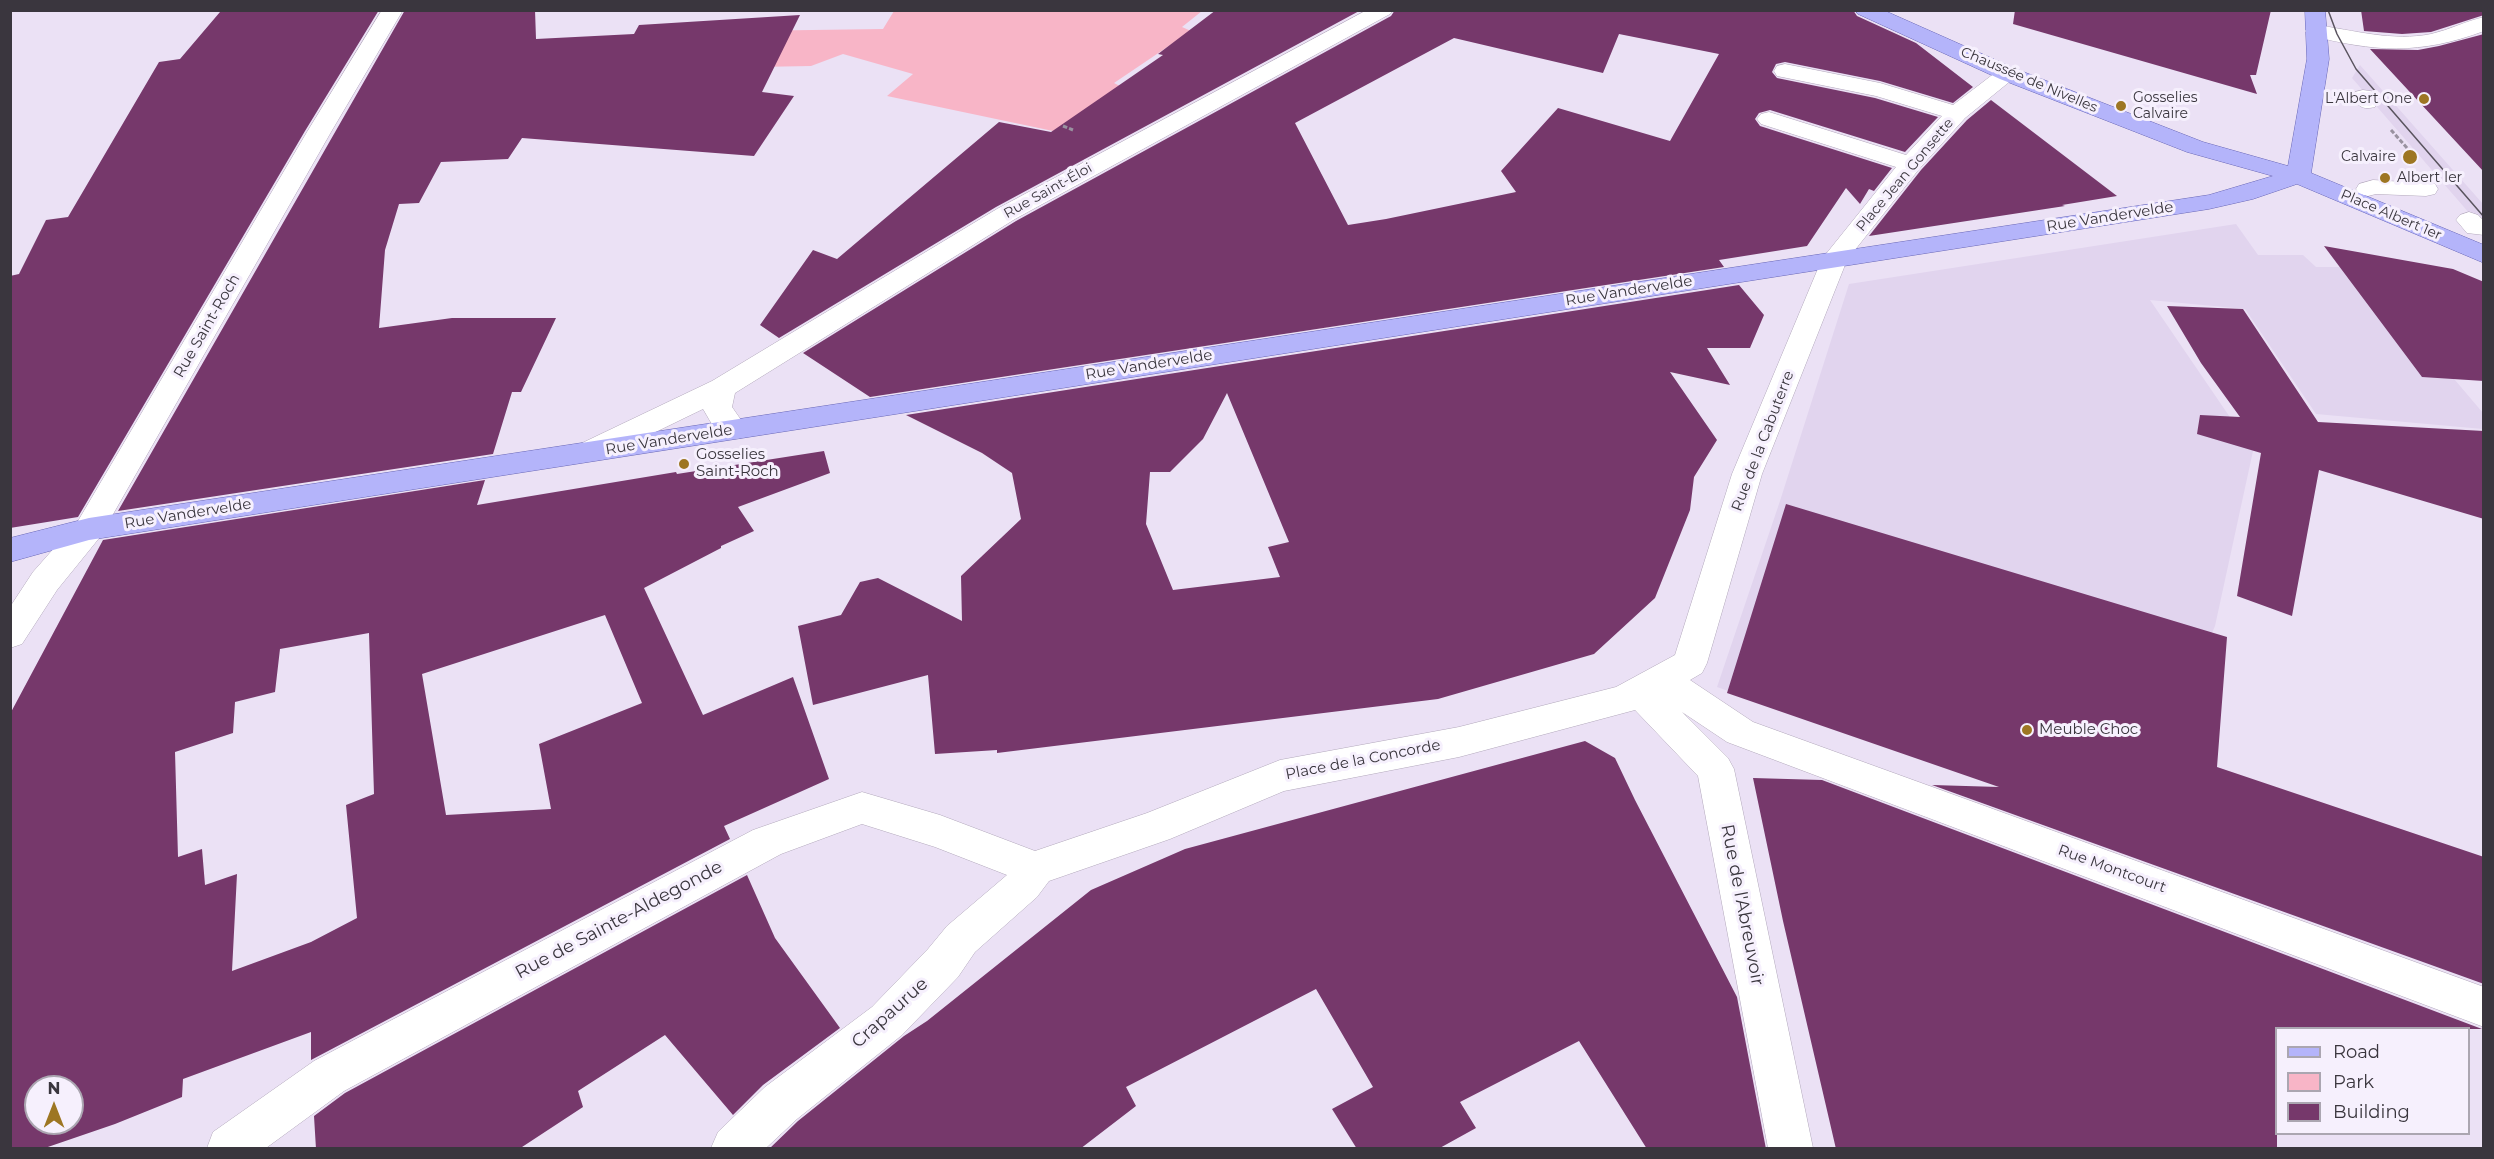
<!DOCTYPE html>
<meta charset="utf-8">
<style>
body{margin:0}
#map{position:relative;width:2494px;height:1159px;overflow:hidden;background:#ebe1f5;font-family:Montserrat,sans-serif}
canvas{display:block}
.frame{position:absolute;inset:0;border:12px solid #3a363e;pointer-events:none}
.legend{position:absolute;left:2275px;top:1027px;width:195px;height:108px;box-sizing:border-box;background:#f6f0fd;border:2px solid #aba6b1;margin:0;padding:8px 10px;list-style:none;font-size:18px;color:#3a363e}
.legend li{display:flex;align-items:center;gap:12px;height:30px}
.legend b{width:30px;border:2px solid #aba6b1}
.north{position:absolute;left:24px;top:1075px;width:60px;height:60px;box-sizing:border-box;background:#f6f0fd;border:2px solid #aba6b1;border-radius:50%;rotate:0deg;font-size:16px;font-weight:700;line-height:24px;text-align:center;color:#3a363e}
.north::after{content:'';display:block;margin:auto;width:21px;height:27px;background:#9d7623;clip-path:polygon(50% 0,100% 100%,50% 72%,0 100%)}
</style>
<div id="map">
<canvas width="2494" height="1159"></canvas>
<div class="frame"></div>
<ul class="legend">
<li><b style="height:8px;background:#b4b4fa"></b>Road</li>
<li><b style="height:16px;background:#f8b5c7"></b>Park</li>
<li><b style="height:16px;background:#76386b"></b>Building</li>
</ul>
<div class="north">N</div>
</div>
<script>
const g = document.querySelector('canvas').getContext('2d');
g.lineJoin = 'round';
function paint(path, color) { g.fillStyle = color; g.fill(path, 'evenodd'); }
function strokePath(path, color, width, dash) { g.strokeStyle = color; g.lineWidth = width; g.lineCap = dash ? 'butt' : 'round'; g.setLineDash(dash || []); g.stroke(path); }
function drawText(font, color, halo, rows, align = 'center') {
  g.font = font + ' Montserrat,sans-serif'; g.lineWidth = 6; g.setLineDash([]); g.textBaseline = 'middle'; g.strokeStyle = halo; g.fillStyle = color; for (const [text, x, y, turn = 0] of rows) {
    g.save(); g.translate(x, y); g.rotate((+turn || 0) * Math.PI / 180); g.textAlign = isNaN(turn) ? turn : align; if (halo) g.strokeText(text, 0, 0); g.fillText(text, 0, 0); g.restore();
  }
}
paint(new Path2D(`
 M 2360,65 L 2483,204 L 2483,229 L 2352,78 Z
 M 2236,224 L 2258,255 L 2303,255 L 2316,267 L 2359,267 L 2483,413 L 2483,429 L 2316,414 L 2245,309 L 2150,300 L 2253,451 L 2215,626 L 2211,635 L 2202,858 L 1717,687 L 1780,501 L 1849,284 Z`), '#e1d4ee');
paint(new Path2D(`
 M 894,11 L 1202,11 L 1182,27 L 1191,31 L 1114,83 L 1126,89 L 1053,131 L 887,96 L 913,74 L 843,54 L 811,66 L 702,68 L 741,31 L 883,29 Z`), '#f8b5c7');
paint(new Path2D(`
 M 235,10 L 379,10 L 305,131 L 78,517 L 10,528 L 10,276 L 19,274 L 46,220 L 68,217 L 159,62 L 180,59 L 220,12 Z
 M 405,10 L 535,10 L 536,39 L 634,34 L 639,25 L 800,15 L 762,92 L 794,96 L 754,156 L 522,138 L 508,159 L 441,162 L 419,203 L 399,204 L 385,250 L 379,328 L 452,318 L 556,318 L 521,392 L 512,392 L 493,454 L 118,511 Z
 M 1216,10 L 1361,10 L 996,207 L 779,338 L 760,325 L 813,250 L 837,259 L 999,122 L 1051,132 L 1163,55 L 1158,54 Z
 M 1395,10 L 1853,10 L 1857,16 L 1916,43 L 1973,87 L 1953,103 L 1880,81 L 1785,62 L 1776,64 L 1772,72 L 1777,78 L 1875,98 L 1938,117 L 1905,152 L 1770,110 L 1759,113 L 1755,119 L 1760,126 L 1892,168 L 1874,191 L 1869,189 L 1860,204 L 1846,188 L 1807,246 L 1719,260 L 1724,267 L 870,397 L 803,353 L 1016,221 L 1391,16 ZM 1619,34 L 1719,54 L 1670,141 L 1558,108 L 1501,171 L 1516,192 L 1386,219 L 1348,225 L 1295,123 L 1454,38 L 1603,73 Z
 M 2015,10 L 2271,10 L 2256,75 L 2250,75 L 2257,94 L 2013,24 Z
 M 2361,10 L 2484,10 L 2484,15 L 2431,32 L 2402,34 L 2364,31 Z
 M 2484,34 L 2484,172 L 2370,49 L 2418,50 L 2439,46 Z
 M 1991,100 L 2117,196 L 2062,205 L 2065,206 L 1869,236 L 1921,170 L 1967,120 Z
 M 2324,246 L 2453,269 L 2484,282 L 2484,381 L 2422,377 Z
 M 1739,285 L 1764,315 L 1750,348 L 1707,348 L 1730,385 L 1670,372 L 1717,440 L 1694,477 L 1690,510 L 1655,598 L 1594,654 L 1438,699 L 997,753 L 997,750 L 935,754 L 928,675 L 813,705 L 798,626 L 841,615 L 860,582 L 878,578 L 962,621 L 961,576 L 1021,519 L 1012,473 L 982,453 L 906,415 ZM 1227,393 L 1289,542 L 1268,547 L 1280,577 L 1173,590 L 1146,524 L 1150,472 L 1170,472 L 1203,439 Z
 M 2167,306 L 2243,309 L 2318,422 L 2484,431 L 2484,519 L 2319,470 L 2292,616 L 2237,596 L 2261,453 L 2197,434 L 2200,415 L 2240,417 L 2201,363 Z
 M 824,451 L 830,473 L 738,507 L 754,531 L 721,546 L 721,548 L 644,588 L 703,715 L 793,677 L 829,779 L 724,826 L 730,839 L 311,1060 L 311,1032 L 183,1079 L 182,1097 L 115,1124 L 42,1149 L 10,1149 L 10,714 L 103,540 L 485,480 L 477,505 L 676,472 L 677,474 ZM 605,615 L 642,703 L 539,744 L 551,809 L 446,815 L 422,674 ZM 369,633 L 374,794 L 346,805 L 357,918 L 311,942 L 232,971 L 237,874 L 205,885 L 202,849 L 178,857 L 175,752 L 233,733 L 235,702 L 275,692 L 280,649 ZM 36,1087 L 72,1087 L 72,1123 L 36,1123 Z
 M 1786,504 L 2227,637 L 2217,767 L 2484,857 L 2484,984 L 1932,785 L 1999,787 L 1727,693 Z
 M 1585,741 L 1615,758 L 1635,800 L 1737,997 L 1766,1149 L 1647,1149 L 1579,1041 L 1460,1102 L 1476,1128 L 1438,1149 L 1357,1149 L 1332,1109 L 1373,1087 L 1316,989 L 1126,1087 L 1136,1106 L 1080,1149 L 769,1149 L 798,1121 L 904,1036 L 927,1021 L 1091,890 L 1185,849 Z
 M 1753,778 L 1822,780 L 2482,1029 L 2277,1029 L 2277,1149 L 1836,1149 L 1783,921 Z
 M 747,875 L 775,938 L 840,1028 L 763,1085 L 733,1115 L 665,1035 L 578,1091 L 583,1107 L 519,1149 L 316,1149 L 314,1116 L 345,1093 Z`), '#76386b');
const minor = new Path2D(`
 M 382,10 L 403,10 L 331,132 L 100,537 L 57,590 L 22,644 L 10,648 L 10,607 L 33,572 L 78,521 L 307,132 Z
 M 1367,10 L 1393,10 L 1390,14 L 1015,219 L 735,393 L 732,407 L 748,430 L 744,437 C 720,444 714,427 703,409 L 602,458 L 591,461 L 580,458 L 576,451 L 580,444 L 712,381 L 997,209 Z
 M 2484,17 L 2484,31 C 2420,55 2374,52 2309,35 L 2305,31 L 2309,27 L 2316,25 C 2353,30 2393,42 2431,34 C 2449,30 2466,21 2484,17 Z
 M 1785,64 L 1880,83 L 1953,105 L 2000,69 L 2008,67 L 2016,69 L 2019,74 L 1965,118 L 1919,169 L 1847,260 L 1762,474 L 1707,663 L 1702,673 L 1690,680 L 1753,722 L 2484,987 L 2484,1027 L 1727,742 L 1682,712 L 1728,758 L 1734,769 L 1813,1148 L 1768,1148 L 1698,776 L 1635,710 L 1459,757 L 1284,791 L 1170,839 L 1049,881 L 1037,897 L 975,952 L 958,977 L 902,1035 L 797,1119 L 766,1148 L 711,1148 L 718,1132 L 765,1087 L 872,1007 L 928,949 L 947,926 L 1007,875 L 935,847 L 862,824 L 781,854 L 344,1091 L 266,1148 L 207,1148 L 213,1132 L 314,1061 L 753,830 L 862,792 L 940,815 L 1035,851 L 1147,813 L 1280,760 L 1459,727 L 1616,687 L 1675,655 L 1732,474 L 1822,259 L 1896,167 L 1761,124 L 1757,119 L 1761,114 L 1769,112 L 1906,155 L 1942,116 L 1876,96 L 1777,76 L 1774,71 L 1777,66 Z
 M 2363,90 L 2376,92 L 2379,97 L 2375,107 C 2363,110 2359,107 2352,97 L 2355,92 Z
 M 2373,180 L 2435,184 L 2438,189 L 2435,194 L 2426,196 L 2376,194 L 2368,196 L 2359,194 L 2356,189 L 2359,184 Z
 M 2469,212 L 2478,215 L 2484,221 L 2484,235 L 2467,233 L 2456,220 L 2460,215 Z`);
const major = new Path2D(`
 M 1855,10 L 1883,10 L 2016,69 L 2203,142 L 2288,166 L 2307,59 L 2305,10 L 2325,10 L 2329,59 L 2311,173 L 2484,245 L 2484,263 L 2297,184 L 2253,199 L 2209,209 L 89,540 L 10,562 L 10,538 L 89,518 L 2209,195 L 2273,176 L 2187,152 L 2000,79 L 1858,14 Z`);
strokePath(minor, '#b2a8bb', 1);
strokePath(major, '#6967b6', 1);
strokePath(new Path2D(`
 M 1063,126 L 1073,130
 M 2391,130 L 2408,149`), '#9992a0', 3, [4.5, 2]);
paint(minor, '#fff');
paint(major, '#b4b4fa');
strokePath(new Path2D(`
 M 2328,10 L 2337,34 L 2356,69 L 2484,217`), '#5a545f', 1.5);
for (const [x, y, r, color] of [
 [2424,99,6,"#9d7623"],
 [2121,106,6,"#9d7623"],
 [2410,157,8,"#9d7623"],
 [2385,178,6,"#9d7623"],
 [684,464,6,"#9d7623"],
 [2027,730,6,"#9d7623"]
]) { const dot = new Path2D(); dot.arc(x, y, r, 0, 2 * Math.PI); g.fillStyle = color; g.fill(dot); strokePath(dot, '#f6f0fd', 2); }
drawText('14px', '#3a363e', '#f6f0fd', [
 ["Chaussée de Nivelles",2029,80,23],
 ["Place Jean Gonsette",1905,175,-50],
 ["Rue Saint-Éloi",1048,191,-29],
 ["Place Albert 1er",2391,215,23]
]);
drawText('14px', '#3a363e', '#f6f0fd', [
 ["Gosselies",2133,98],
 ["Calvaire",2133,114],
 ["L'Albert One",2412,99,"right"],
 ["Calvaire",2396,157,"right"],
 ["Albert Ier",2397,178]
], 'left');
drawText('15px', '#3a363e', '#f6f0fd', [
 ["Rue Vandervelde",2110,217,-9],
 ["Rue Vandervelde",1629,291,-9],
 ["Rue Saint-Roch",207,326,-60],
 ["Rue Vandervelde",1149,365,-9],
 ["Rue Vandervelde",669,440,-9],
 ["Rue de la Cabuterre",1763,441,-69],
 ["Rue Vandervelde",188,514,-9],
 ["Place de la Concorde",1363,760,-11],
 ["Rue Montcourt",2112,869,20]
]);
drawText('15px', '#3a363e', '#f6f0fd', [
 ["Gosselies",696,455],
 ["Saint-Roch",696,472],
 ["Meuble Choc",2039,730]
], 'left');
drawText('18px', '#3a363e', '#f6f0fd', [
 ["Rue de l'Abreuvoir",1742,905,79],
 ["Rue de Sainte-Aldegonde",619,920,-28],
 ["Crapaurue",890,1013,-42]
]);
</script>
